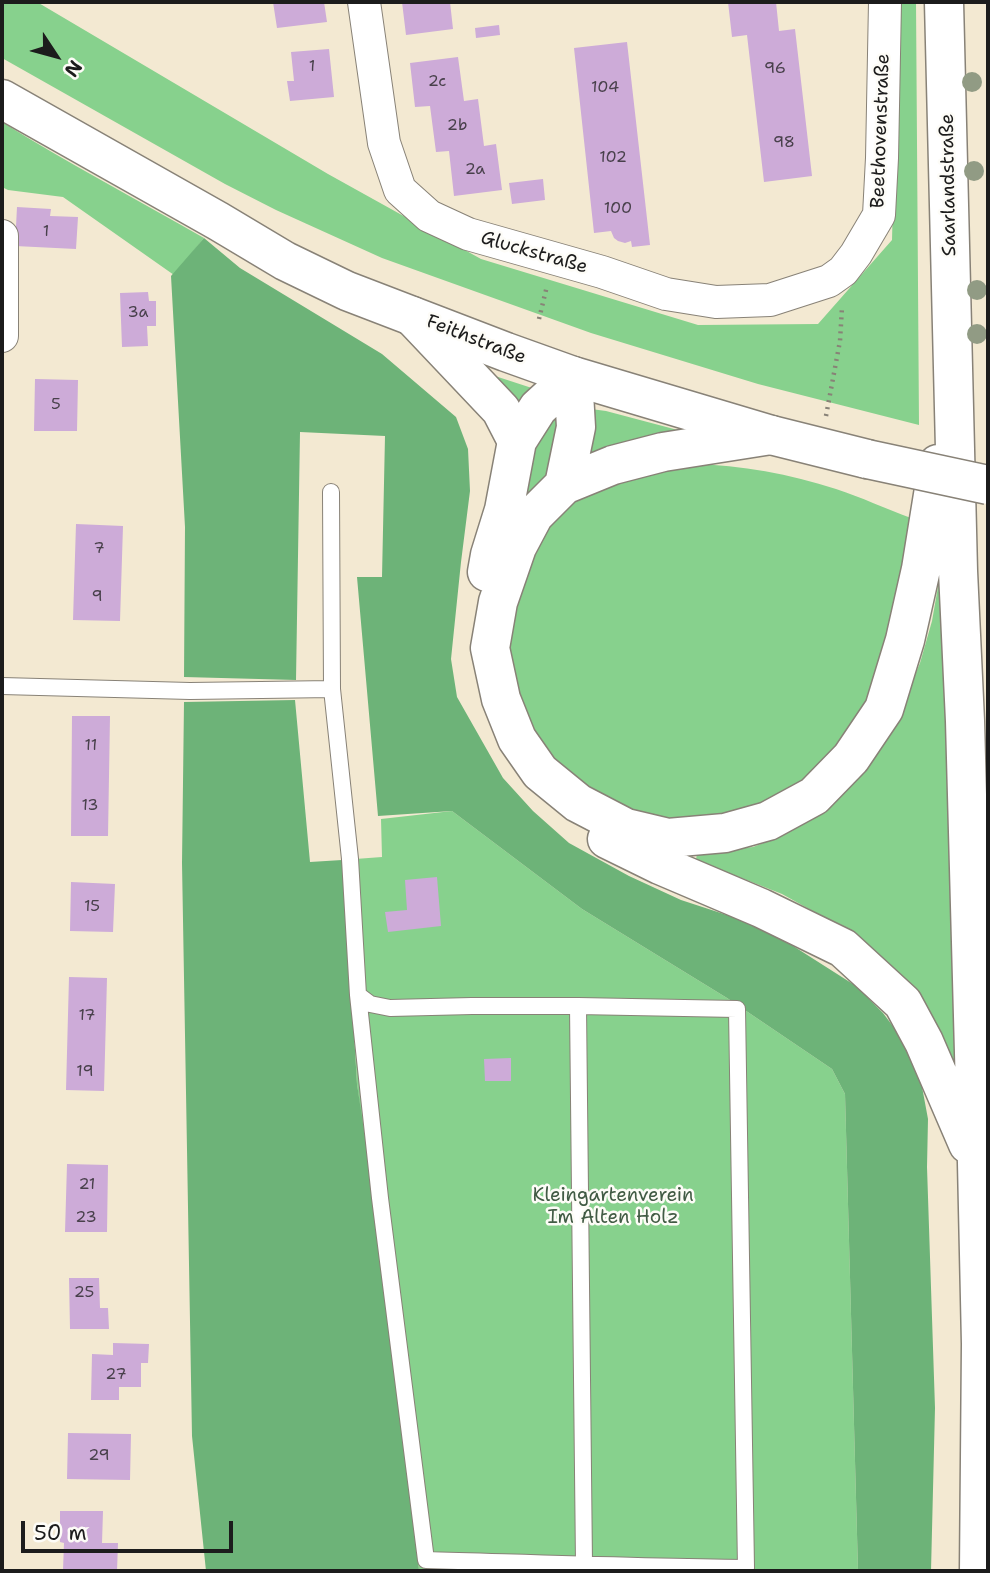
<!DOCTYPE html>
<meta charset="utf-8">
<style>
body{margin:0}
#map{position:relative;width:990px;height:1573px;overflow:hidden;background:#f3e9d2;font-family:"Shantell Sans",sans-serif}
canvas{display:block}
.frame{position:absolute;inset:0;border:4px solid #1c1c1c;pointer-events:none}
.north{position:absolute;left:21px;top:21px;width:70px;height:70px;-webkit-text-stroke:5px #fdfcf7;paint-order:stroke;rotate:126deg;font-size:19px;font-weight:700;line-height:28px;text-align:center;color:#1c1c1c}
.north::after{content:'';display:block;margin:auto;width:24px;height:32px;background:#1c1c1c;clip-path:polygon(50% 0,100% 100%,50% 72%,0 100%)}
.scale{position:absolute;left:21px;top:1521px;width:212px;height:32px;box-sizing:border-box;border:4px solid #1c1c1c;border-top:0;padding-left:9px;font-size:21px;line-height:24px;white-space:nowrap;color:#1c1c1c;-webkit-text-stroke:5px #fdfcf7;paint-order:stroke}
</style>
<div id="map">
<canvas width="990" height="1573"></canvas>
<div class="frame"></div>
<div class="north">N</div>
<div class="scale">50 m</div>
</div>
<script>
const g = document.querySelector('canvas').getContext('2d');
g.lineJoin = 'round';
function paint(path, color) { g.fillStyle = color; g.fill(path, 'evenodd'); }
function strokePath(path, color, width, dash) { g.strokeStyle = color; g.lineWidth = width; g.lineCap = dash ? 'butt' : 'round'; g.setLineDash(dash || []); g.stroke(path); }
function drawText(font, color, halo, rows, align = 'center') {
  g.font = font + ' "Shantell Sans",sans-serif'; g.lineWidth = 5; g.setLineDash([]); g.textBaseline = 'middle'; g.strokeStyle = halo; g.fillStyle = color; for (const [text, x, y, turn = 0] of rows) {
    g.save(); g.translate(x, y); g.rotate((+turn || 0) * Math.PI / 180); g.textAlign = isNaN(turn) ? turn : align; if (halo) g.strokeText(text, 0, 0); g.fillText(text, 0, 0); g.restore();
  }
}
paint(new Path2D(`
 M 2,2 L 37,2 L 328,174 L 481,259 L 698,325 L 818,324 L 892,240 L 898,2 L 916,2 L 919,425 L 758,384 L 591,333 L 382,258 L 276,210 L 225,184 L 2,58 Z
 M 2,122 C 68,163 136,199 204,238 L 174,275 L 63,197 L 8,190 L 2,187 Z
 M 495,376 L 538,390 L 523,413 Z
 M 562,406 L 562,465 L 523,508 L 532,443 Z
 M 591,409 L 606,411 L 689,433 L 590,462 L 588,447 Z
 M 693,464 C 741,465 790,474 836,489 C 861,497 886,509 911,518 L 893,625 L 868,697 L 848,732 L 827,760 L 798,785 L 734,819 L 638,821 L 555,774 L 504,675 L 527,549 L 571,501 L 658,466 Z
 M 942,564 L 943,656 L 949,756 L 958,1078 L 838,925 L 782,894 L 696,860 L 697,853 L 753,847 L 784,835 L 818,814 L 901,708 L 920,663 L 932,621 Z
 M 452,811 L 582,909 L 727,998 L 832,1069 L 845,1094 L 858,1571 L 419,1571 L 357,1084 L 346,897 L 342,860 L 382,857 L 381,819 Z`), '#87d18d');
paint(new Path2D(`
 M 204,238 L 240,268 L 382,354 L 456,417 L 468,449 L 470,491 L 461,562 L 451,659 L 457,697 L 503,778 L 533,811 L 569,843 L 629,876 L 681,900 L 733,917 L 779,937 L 856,986 L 883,1013 L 898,1033 L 920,1076 L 928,1119 L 927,1167 L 935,1408 L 931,1571 L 858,1571 L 845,1094 L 832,1069 L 727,998 L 582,909 L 452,811 L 378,816 L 357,577 L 382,577 L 385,436 L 300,432 L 296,680 L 184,677 L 185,527 L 171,276 Z
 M 295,700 L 310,862 L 342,860 L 346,897 L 357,1084 L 370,1170 L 419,1570 L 431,1571 L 206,1571 L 192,1436 L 182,863 L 184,702 Z`), '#6db378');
paint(new Path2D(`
 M 273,2 L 324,2 L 327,22 L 277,28 Z
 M 402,2 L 450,2 L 453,29 L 406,35 Z
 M 728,2 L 776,2 L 779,31 L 795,29 L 812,176 L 764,182 L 747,35 L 732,37 Z
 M 499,25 L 500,35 L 476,38 L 475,28 Z
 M 627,42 L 650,245 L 632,247 L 631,241 L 625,243 L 618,241 L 614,238 L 611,231 L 594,233 L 574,48 Z
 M 329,49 L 334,97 L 290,101 L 287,81 L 294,81 L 291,52 Z
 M 458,57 L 464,101 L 478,99 L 484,146 L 496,144 L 502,190 L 454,196 L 449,151 L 436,152 L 430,106 L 415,107 L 410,63 Z
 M 543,179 L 545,200 L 512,204 L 509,183 Z
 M 17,207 L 51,209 L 50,216 L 78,217 L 76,249 L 15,246 Z
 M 148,292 L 149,301 L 156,301 L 156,326 L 147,326 L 148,346 L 122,347 L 120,293 Z
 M 35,379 L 78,380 L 77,431 L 34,431 Z
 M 76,524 L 123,526 L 120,621 L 73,620 Z
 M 72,716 L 110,716 L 108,836 L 71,836 Z
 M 437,877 L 441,926 L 388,932 L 385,912 L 407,910 L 405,880 Z
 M 71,882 L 115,884 L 113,932 L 70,931 Z
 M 69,977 L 107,978 L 104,1091 L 66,1090 Z
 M 511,1058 L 511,1081 L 485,1081 L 484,1059 Z
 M 67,1164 L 108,1165 L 107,1232 L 65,1232 Z
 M 69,1278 L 99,1278 L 100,1308 L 108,1308 L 109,1329 L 70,1329 Z
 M 113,1343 L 149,1344 L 148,1363 L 141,1363 L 141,1387 L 119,1387 L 119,1400 L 91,1400 L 92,1354 L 113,1355 Z
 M 68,1433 L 131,1434 L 130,1480 L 67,1479 Z
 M 60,1511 L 103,1511 L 102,1543 L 118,1543 L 117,1571 L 63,1570 L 64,1543 L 60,1542 Z`), '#cdabd8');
const lane = new Path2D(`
 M 331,492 L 332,689
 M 2,686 L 190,691 L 332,689 L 350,859 L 358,995 L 380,1198 L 426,1560 C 532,1563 639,1567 746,1568 L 737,1009 L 578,1006 L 584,1564 L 584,1571
 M 358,995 L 370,1004 L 390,1008 L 472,1006 L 578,1006`);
const street = new Path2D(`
 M 364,2 L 384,143 L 400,190 L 429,216 L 468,234 L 602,272 L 666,294 L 716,302 L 770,300 L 829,281 L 843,271 L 856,254 L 879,215 L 882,158 L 885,2
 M 2,236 L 2,336`);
const secondary = new Path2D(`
 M 2,99 L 218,221 L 285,261 L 347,291 L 506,352 L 573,376 L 771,435 L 867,459`);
const highway = new Path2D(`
 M 944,2 L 958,571 L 965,721 L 977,1163 L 981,1344 L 979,1571
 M 412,316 L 501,410 L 517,441 L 504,510 L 490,555 L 487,572
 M 771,435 L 663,452 L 613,465 L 564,485 L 534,515 L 517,547 L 498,602 L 490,648 L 501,699 L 517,739 L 540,772 L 578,803 L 626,828 L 668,838 L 725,833 L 768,821 L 814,796 L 851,758 L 884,709 L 905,640 L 921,569 L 938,464
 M 517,441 L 538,408 L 573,376
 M 564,485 L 576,427 L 573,376
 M 607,839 L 660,865 L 761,908 L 843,948 L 903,1003 L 924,1042 L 968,1144`);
strokePath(lane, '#888277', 18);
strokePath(street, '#888277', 34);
strokePath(secondary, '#888277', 41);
strokePath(highway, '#888277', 41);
strokePath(new Path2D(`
 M 539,319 L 547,286
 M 826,416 L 840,341 L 842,307`), '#888277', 4.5, [2, 5]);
strokePath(lane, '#fff', 16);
strokePath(street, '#fff', 32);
strokePath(secondary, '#fff', 38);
strokePath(highway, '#fff', 38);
const secondaryBridge = new Path2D(`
 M 867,459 L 988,485`);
strokePath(secondaryBridge, '#888277', 41, []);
strokePath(secondaryBridge, '#fff', 38);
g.fillStyle = '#919b84';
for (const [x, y] of [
 [972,82],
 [974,171],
 [977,290],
 [977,334]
]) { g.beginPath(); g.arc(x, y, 10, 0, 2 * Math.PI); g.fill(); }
drawText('16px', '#48404b', null, [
 ["1",312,67],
 ["96",775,69],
 ["2c",437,82],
 ["104",605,88],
 ["2b",457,126],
 ["98",784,143],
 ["102",613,158],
 ["2a",475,170],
 ["100",618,209],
 ["1",46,232],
 ["3a",138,313],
 ["5",56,405],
 ["7",99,549],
 ["9",97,597],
 ["11",91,746],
 ["13",90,806],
 ["15",92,907],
 ["17",87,1016],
 ["19",85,1072],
 ["21",87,1185],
 ["23",86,1218],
 ["25",84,1293],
 ["27",116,1375],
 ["29",99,1456]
]);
drawText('19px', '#1c1c1c', '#fdfcf7', [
 ["Beethovenstraße",881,131,-88],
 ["Saarlandstraße",949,185,-91],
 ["Gluckstraße",534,253,16],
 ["Feithstraße",476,340,21]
]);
drawText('19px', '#415b44', '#fdfcf7', [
 ["Kleingartenverein",613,1196],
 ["Im Alten Holz",613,1218]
]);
</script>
